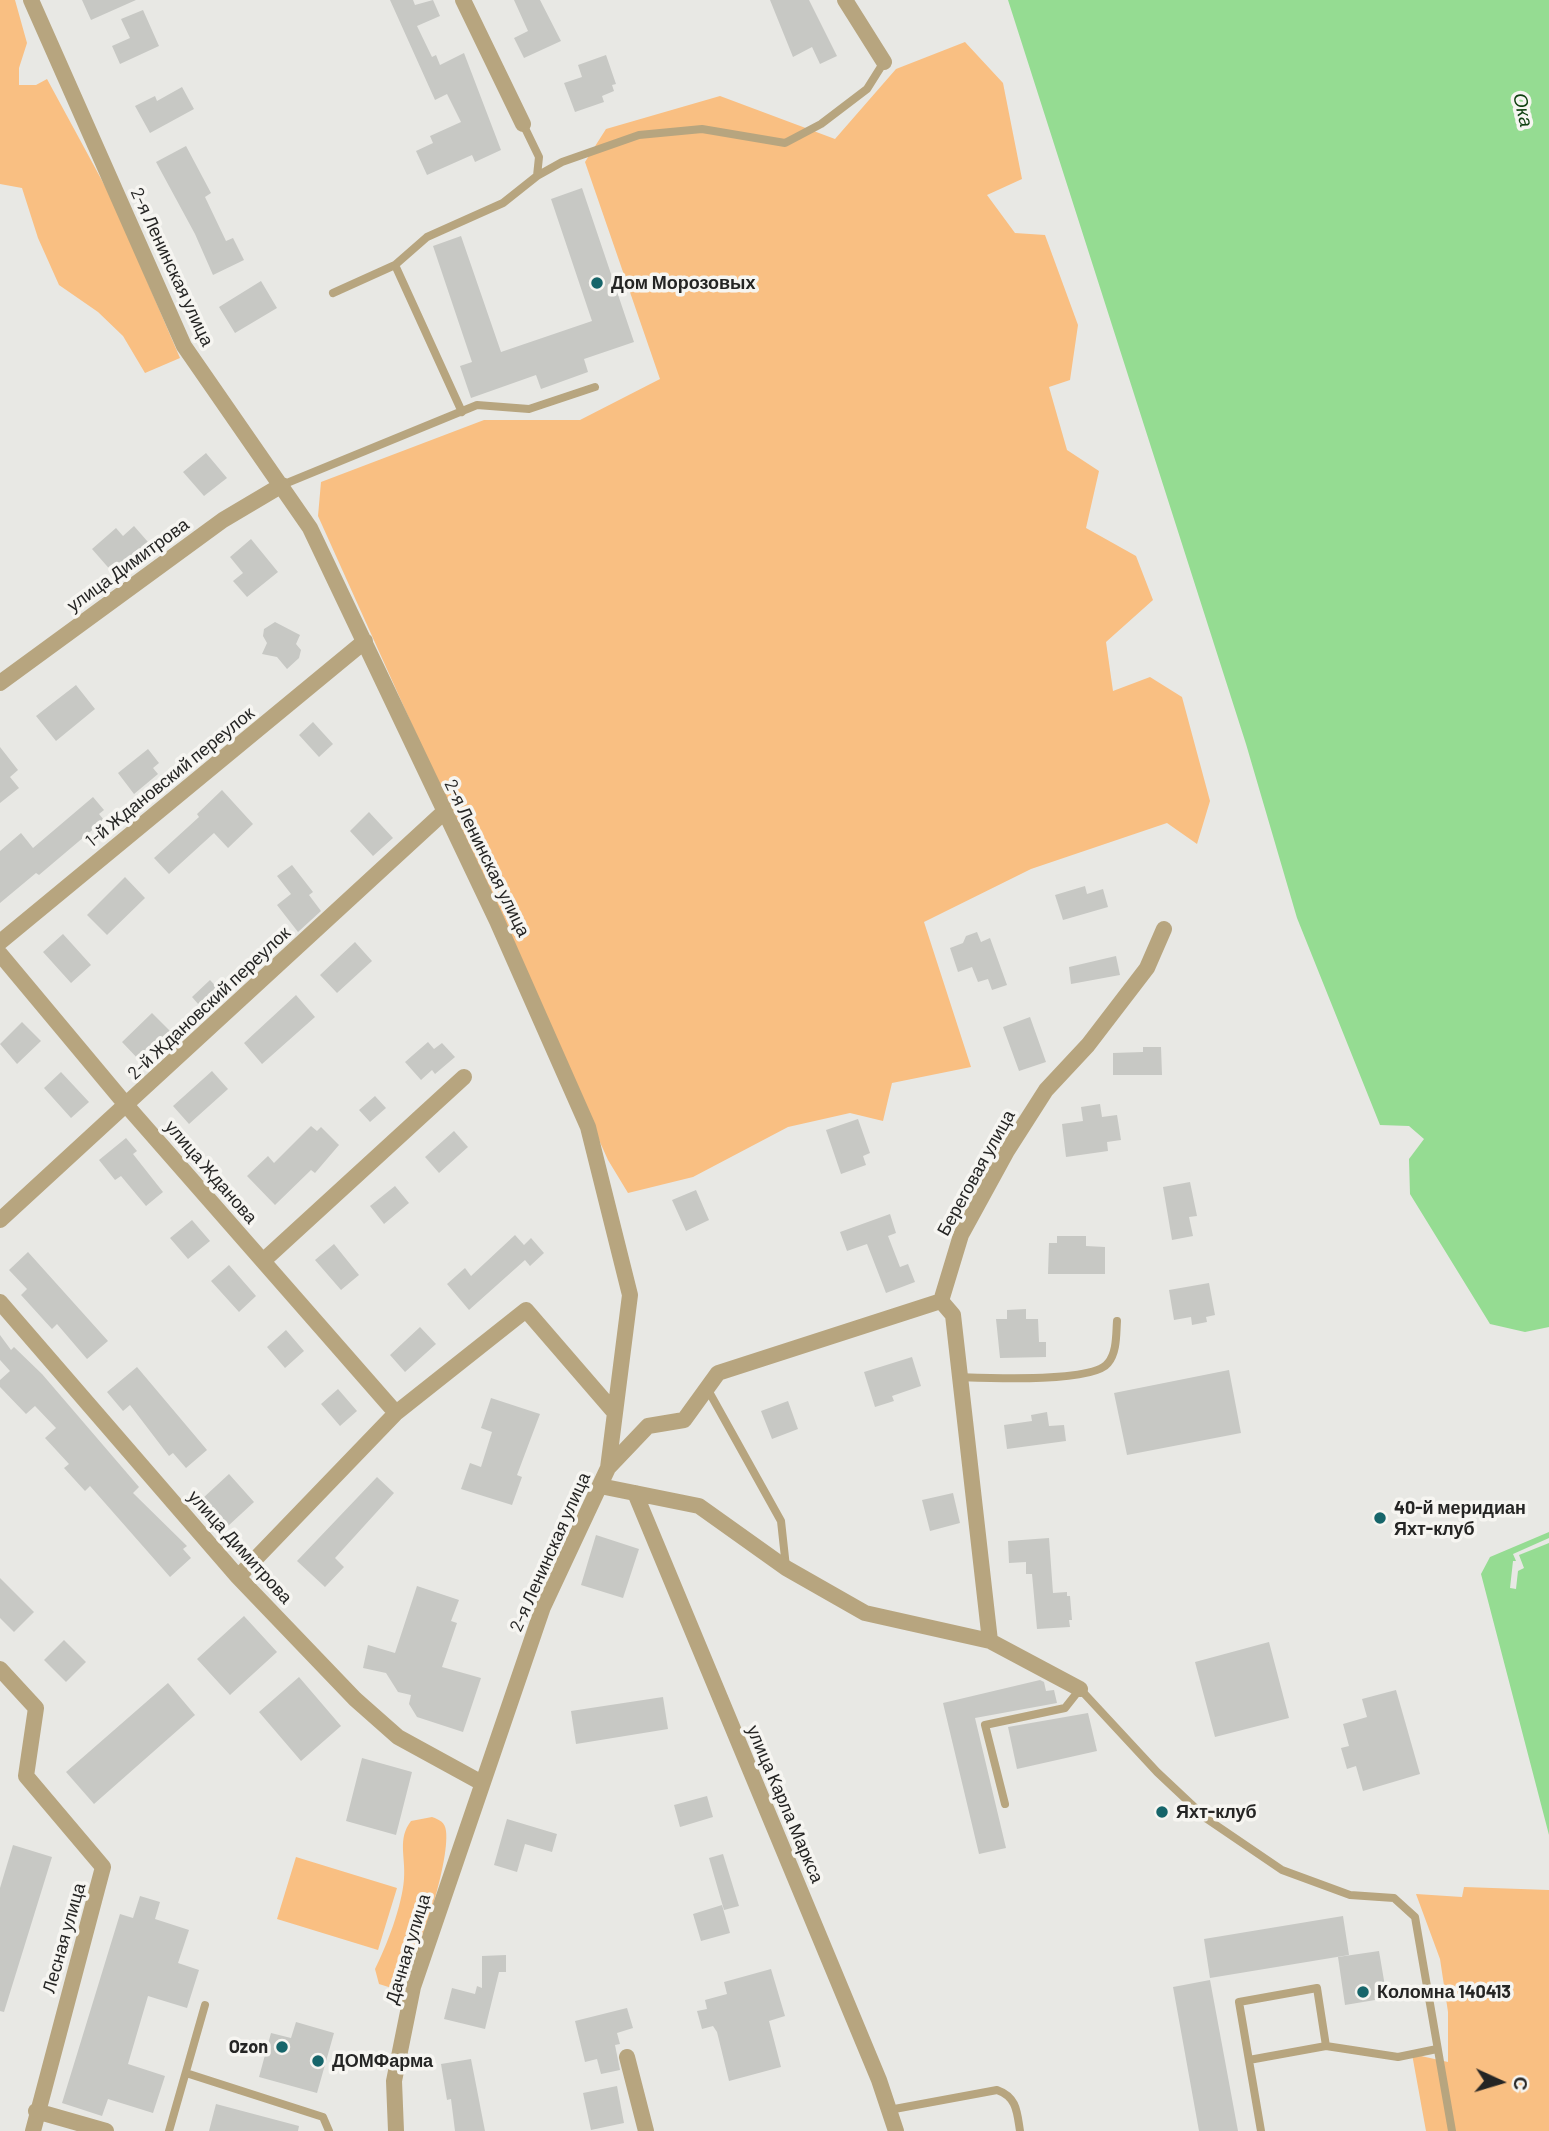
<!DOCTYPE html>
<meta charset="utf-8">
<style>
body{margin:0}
#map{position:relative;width:1549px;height:2131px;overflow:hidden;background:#e8e8e4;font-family:Barlow,sans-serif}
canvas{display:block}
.north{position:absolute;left:1465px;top:2047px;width:70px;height:70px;-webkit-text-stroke:5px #f6f5f1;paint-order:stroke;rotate:94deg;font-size:19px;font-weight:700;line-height:28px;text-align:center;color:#252524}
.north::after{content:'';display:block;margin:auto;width:24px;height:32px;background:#252524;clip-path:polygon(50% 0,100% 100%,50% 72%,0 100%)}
</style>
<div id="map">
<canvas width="1549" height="2131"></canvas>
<div class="north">С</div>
</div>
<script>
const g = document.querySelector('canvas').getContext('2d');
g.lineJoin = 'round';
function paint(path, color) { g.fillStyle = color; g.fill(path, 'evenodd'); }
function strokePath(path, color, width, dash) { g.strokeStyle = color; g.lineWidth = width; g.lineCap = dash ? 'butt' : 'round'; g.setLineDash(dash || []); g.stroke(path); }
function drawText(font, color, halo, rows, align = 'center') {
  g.font = font + ' Barlow,sans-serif'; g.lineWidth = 7; g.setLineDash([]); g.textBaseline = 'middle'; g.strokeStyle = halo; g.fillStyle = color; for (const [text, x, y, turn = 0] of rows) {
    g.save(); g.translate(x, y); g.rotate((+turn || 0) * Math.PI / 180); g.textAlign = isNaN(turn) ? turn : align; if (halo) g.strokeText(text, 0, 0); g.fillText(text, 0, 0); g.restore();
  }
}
paint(new Path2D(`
 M 0,0 L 15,0 L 27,43 L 19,68 L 19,85 L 36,85 L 47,79 L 112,199 L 180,358 L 145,373 L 123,336 L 98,312 L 59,285 L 38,238 L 22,188 L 0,184 Z
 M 965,42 L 1003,83 L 1022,179 L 987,195 L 1015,233 L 1045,235 L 1078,325 L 1070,380 L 1049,387 L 1067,450 L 1099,471 L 1086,528 L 1136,556 L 1153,600 L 1106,642 L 1113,691 L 1150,677 L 1182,697 L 1210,801 L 1197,844 L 1167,823 L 1031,869 L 924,922 L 971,1067 L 892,1083 L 883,1121 L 850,1113 L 788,1127 L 693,1177 L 628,1193 L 608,1160 L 318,516 L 321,482 L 484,420 L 580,420 L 660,379 L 585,162 L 606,129 L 720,96 L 835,139 L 896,69 Z
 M 432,1817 C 440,1820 445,1822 446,1831 C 450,1863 417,1965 398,1990 L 379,1984 L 375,1969 C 387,1945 402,1906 404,1879 C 406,1857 397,1839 411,1821 Z
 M 296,1857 L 397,1888 L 378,1950 L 277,1919 Z
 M 1464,1887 L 1549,1890 L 1549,2131 L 1426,2131 L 1412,2054 L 1448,2062 L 1448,2012 L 1440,1959 L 1416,1894 L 1462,1897 Z`), '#f9bf82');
paint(new Path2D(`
 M 1008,0 L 1549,0 L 1549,1327 L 1525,1332 L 1490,1324 L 1410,1194 L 1409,1159 L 1424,1139 L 1409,1126 L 1380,1125 L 1297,918 L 1246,744 Z
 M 1549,1532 L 1549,1835 L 1481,1574 L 1490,1557 Z`), '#95dc92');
paint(new Path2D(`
 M 1549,1538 L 1549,1543 L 1519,1555 L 1524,1568 L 1518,1571 L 1516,1589 L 1510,1588 L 1513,1561 L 1516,1561 L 1513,1554 Z`), '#e8e8e4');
paint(new Path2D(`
 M 82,0 L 136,0 L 91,20 Z
 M 390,0 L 413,0 L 415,5 L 433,0 L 440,16 L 417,26 L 432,57 L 436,55 L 440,65 L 464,53 L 501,150 L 475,162 L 472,155 L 427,175 L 416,151 L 433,143 L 430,136 L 461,122 L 447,94 L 435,100 Z
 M 514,0 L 540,0 L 561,41 L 524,58 L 514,38 L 528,31 Z
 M 770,0 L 809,0 L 837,56 L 820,64 L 812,47 L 793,57 Z
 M 143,10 L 159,46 L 120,64 L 112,46 L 130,38 L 121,19 Z
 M 606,55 L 616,84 L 612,85 L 614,91 L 602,96 L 604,102 L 575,112 L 564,83 L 582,77 L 578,65 Z
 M 182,87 L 194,109 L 150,133 L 135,106 L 155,96 L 157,101 Z
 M 186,146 L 211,193 L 205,197 L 226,241 L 233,238 L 244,260 L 213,275 L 195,234 L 156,162 Z
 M 582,188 L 634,342 L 584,359 L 588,372 L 541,389 L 536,375 L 471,398 L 460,366 L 472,362 L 433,246 L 461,236 L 501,352 L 592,321 L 551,199 Z
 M 261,281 L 277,308 L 235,333 L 219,307 Z
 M 206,453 L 227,478 L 204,496 L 183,472 Z
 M 134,526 L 148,542 L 113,573 L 92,549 L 116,528 L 123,536 Z
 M 251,539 L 278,572 L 247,597 L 233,581 L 243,573 L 230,557 Z
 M 275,622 L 300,635 L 296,644 L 301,650 L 299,658 L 287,669 L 277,657 L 262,654 L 267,643 L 263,636 L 264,629 Z
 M 76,685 L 95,709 L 56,741 L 36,716 Z
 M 313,722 L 333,744 L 319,757 L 299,735 Z
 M 0,747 L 18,770 L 10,777 L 19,788 L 0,803 Z
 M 148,749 L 159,763 L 153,768 L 158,774 L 134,794 L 118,773 Z
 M 222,790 L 253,824 L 228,848 L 214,833 L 169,874 L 154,858 L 199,817 L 197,814 Z
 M 93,797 L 104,810 L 99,814 L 104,820 L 39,875 L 36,873 L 0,903 L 0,851 L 21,833 L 33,848 Z
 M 369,812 L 393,838 L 373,856 L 350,831 Z
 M 292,865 L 313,892 L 309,895 L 321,911 L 298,932 L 277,905 L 291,894 L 277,876 Z
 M 125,877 L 145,898 L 107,935 L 87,915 Z
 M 1085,886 L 1087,894 L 1103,889 L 1108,907 L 1063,920 L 1055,895 Z
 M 977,932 L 981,942 L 990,938 L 1007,985 L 992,990 L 988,979 L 978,982 L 972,967 L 958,972 L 950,948 L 963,943 L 966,936 Z
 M 63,934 L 91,965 L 71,983 L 43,952 Z
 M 355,942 L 372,961 L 337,993 L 320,975 Z
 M 1116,956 L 1120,975 L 1071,984 L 1069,967 Z
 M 210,980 L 225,996 L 206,1013 L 192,997 Z
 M 296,995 L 315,1017 L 262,1064 L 244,1043 Z
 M 152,1013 L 171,1032 L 140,1061 L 122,1042 Z
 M 1030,1017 L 1046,1062 L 1019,1071 L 1003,1027 Z
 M 22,1022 L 41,1041 L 17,1064 L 0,1044 Z
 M 428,1042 L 434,1049 L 442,1043 L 455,1057 L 435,1074 L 432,1070 L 421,1080 L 405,1062 Z
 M 1143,1047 L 1161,1047 L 1162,1075 L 1113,1075 L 1113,1053 L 1143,1052 Z
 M 212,1071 L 228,1089 L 189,1124 L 173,1106 Z
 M 61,1072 L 89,1102 L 71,1118 L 44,1088 Z
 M 375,1096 L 386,1108 L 370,1122 L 359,1110 Z
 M 1100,1104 L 1102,1117 L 1117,1115 L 1121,1140 L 1107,1142 L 1108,1151 L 1066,1157 L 1062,1124 L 1083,1121 L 1081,1107 Z
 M 858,1119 L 870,1153 L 863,1156 L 866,1165 L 841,1174 L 826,1130 Z
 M 311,1126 L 317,1131 L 321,1127 L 339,1145 L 315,1173 L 311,1170 L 275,1205 L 247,1176 L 268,1156 L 274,1163 Z
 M 454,1131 L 468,1147 L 439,1173 L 425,1157 Z
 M 126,1138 L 137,1151 L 133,1154 L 163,1192 L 146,1206 L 121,1176 L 115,1180 L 99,1160 Z
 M 1190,1182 L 1197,1216 L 1189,1217 L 1193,1236 L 1172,1240 L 1163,1187 Z
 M 395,1186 L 409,1203 L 384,1224 L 370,1206 Z
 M 696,1190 L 709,1220 L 686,1231 L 672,1200 Z
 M 890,1214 L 896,1233 L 888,1236 L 900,1267 L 908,1264 L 915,1282 L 886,1293 L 867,1244 L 847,1251 L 840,1232 Z
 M 192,1220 L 210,1241 L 188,1259 L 170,1238 Z
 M 515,1235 L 524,1245 L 531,1238 L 544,1253 L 530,1266 L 525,1260 L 469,1310 L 447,1284 L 465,1268 L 471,1276 Z
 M 1057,1236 L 1086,1236 L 1086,1246 L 1105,1247 L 1105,1274 L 1048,1274 L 1049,1243 L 1057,1243 Z
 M 334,1244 L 359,1275 L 341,1290 L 315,1260 Z
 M 28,1252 L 108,1341 L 87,1359 L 57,1324 L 52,1329 L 21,1295 L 27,1289 L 9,1270 Z
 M 229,1265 L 256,1296 L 239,1312 L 211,1281 Z
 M 1209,1283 L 1215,1315 L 1206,1317 L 1207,1322 L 1192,1325 L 1191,1317 L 1174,1320 L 1169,1290 Z
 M 1026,1309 L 1026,1319 L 1038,1319 L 1039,1342 L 1046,1342 L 1046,1357 L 1000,1358 L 996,1319 L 1007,1319 L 1007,1310 Z
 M 420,1327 L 436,1344 L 405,1372 L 390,1355 Z
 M 286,1330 L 304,1351 L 285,1368 L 267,1347 Z
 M 0,1335 L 11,1350 L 14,1347 L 42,1374 L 139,1487 L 133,1493 L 187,1546 L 183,1549 L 191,1558 L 170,1577 L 90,1486 L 85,1491 L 64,1468 L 69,1464 L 45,1438 L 56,1428 L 35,1406 L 26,1414 L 0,1387 L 0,1380 L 10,1371 L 0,1360 Z
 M 912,1357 L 921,1386 L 892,1396 L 894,1401 L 875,1407 L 864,1372 Z
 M 137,1367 L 207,1450 L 186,1468 L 173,1453 L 169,1456 L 130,1405 L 123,1411 L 107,1392 Z
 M 1229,1370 L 1241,1433 L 1127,1455 L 1114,1393 Z
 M 338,1389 L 357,1411 L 340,1426 L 321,1404 Z
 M 491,1398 L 540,1414 L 517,1475 L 522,1477 L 512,1505 L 461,1489 L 470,1463 L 481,1467 L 492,1432 L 481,1428 Z
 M 788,1401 L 798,1429 L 772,1439 L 761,1411 Z
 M 1047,1412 L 1049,1426 L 1064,1425 L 1066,1441 L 1007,1449 L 1004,1425 L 1032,1421 L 1031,1415 Z
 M 229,1474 L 254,1502 L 228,1526 L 203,1498 Z
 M 377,1477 L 394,1493 L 335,1558 L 344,1567 L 325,1587 L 297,1561 Z
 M 953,1493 L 960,1523 L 930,1531 L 922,1500 Z
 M 596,1535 L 639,1549 L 623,1598 L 581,1585 Z
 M 1049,1538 L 1053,1593 L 1067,1592 L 1067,1596 L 1070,1596 L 1072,1620 L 1069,1620 L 1070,1627 L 1037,1629 L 1032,1574 L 1026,1574 L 1026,1562 L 1009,1563 L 1008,1541 Z
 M 0,1578 L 34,1612 L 14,1632 L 0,1618 Z
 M 417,1586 L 459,1600 L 451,1621 L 457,1623 L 442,1667 L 481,1678 L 463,1732 L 417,1717 L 409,1704 L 411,1695 L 398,1692 L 386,1673 L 363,1668 L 368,1645 L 395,1653 Z
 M 244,1616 L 277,1652 L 230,1695 L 197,1659 Z
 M 64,1640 L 86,1662 L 66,1682 L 44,1660 Z
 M 1269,1642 L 1289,1718 L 1215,1737 L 1195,1662 Z
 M 299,1677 L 341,1726 L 301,1761 L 259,1712 Z
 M 1040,1680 L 1044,1682 L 1046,1691 L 1054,1690 L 1057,1703 L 975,1718 L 1006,1848 L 979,1854 L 943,1703 Z
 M 168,1683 L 195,1715 L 94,1804 L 66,1772 Z
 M 1396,1690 L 1420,1774 L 1363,1791 L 1356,1766 L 1347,1769 L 1341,1748 L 1349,1746 L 1343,1724 L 1367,1717 L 1362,1699 Z
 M 663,1697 L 668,1729 L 576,1744 L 571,1711 Z
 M 1088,1713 L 1097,1751 L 1017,1769 L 1008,1727 Z
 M 362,1758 L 412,1772 L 396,1835 L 346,1821 Z
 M 707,1796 L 713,1817 L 680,1827 L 674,1805 Z
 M 507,1819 L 557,1834 L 552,1852 L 525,1844 L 517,1872 L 494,1865 Z
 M 13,1845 L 52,1857 L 4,2012 L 0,2011 L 0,1888 Z
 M 723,1854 L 739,1906 L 724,1910 L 709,1858 Z
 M 140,1896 L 160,1902 L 155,1919 L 189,1930 L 178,1963 L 199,1970 L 187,2008 L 148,1996 L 128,2064 L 165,2076 L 153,2113 L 108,2099 L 102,2116 L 62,2103 L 120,1914 L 133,1918 Z
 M 722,1905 L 730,1933 L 701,1941 L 693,1914 Z
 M 1343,1916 L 1349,1955 L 1210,1978 L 1204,1939 Z
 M 1379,1951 L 1387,1998 L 1345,2005 L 1338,1957 Z
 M 506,1955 L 506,1972 L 499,1972 L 485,2029 L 444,2019 L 452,1988 L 475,1994 L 477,1986 L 482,1988 L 482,1956 Z
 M 771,1969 L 785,2016 L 769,2021 L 781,2067 L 729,2081 L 717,2032 L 713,2026 L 702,2029 L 697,2011 L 707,2009 L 705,2000 L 727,1994 L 724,1982 Z
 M 1210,1980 L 1238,2131 L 1199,2131 L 1173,1987 Z
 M 627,2008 L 633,2028 L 617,2033 L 620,2044 L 615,2045 L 620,2070 L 601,2074 L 597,2059 L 585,2062 L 575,2021 Z
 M 296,2022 L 334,2033 L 317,2093 L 259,2077 L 271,2033 L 291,2038 Z
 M 471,2059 L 485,2131 L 455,2131 L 451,2099 L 447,2100 L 441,2064 Z
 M 617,2086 L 624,2123 L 591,2130 L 583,2093 Z
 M 216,2104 L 299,2126 L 298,2131 L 209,2131 Z`), '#c7c8c4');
strokePath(new Path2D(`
 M 537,176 L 562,162 L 639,135 L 702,129 L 785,143 L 821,124 L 867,89 L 884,62
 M 395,265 L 462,412
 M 333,293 L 395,265 L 427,237 L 503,203 L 537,176 L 539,157 L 523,124
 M 282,485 L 477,405 L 529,409 L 595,387
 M 960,1377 C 987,1378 1093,1383 1108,1363 C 1117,1352 1116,1335 1117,1321
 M 708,1390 L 781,1521 L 786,1567
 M 1005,1804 L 985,1725 L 1065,1708 L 1080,1689 L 1157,1772 L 1207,1819 L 1282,1870 L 1350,1895 L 1394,1898 L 1415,1917 L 1452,2131
 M 1249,2060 L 1326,2046 L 1398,2057 L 1437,2049
 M 186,2073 L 323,2117 L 329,2131
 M 889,2110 L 997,2090 C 1017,2097 1017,2112 1020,2131
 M 169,2131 L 205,2005
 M 1261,2131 L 1239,2002 L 1317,1988 L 1326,2046`), '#b7a57f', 8);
strokePath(new Path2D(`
 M 31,0 L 184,346 L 310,528 L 497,921 L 588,1127 L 630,1295 L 608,1468 L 543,1607 L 413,1987 L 394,2081 L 396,2131
 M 463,0 L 523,124
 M 845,0 L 884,62
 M 0,683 L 223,520 L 282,485
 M 0,942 L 365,641
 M 0,954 L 127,1106 L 396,1413
 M 0,1220 L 444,812
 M 263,1261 L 464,1077
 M 0,1302 L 238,1577 L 355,1699 L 398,1737 L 482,1783
 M 608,1468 L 648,1426 L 684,1420 L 718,1373 L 941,1301
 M 600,1486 L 699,1506 L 786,1568 L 865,1613 L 990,1641 L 1080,1689
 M 635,1493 L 879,2080 L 896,2131
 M 238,1577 L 396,1413 L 526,1310 L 615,1413
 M 990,1641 L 953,1315 L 941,1301 L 961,1235 L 1007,1151 L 1046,1090 L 1088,1045 L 1147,968 L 1164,929
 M 0,1669 L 36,1708 L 26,1776 L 103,1867 L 33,2131
 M 627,2057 L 646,2131
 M 36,2111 L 106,2131`), '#b7a57f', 16);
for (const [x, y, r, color] of [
 [597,283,7,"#16656a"],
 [1380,1518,7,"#16656a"],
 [1162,1812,7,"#16656a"],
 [1363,1992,7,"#16656a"],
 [282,2047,7,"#16656a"],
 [318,2061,7,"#16656a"]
]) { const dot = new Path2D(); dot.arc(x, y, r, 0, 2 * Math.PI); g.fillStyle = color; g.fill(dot); strokePath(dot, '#f6f5f1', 2.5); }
drawText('18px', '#252524', '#f6f5f1', [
 ["2-я Ленинская улица",172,267,65],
 ["улица Димитрова",128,565,-36],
 ["1-й Ждановский переулок",170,777,-39],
 ["2-я Ленинская улица",487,858,64],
 ["2-й Ждановский переулок",209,1003,-43],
 ["улица Жданова",211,1172,49],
 ["Береговая улица",976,1173,-61],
 ["улица Димитрова",240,1547,48],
 ["2-я Ленинская улица",550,1552,-66],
 ["улица Карла Маркса",785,1804,67],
 ["Лесная улица",64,1938,-74],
 ["Дачная улица",408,1949,-73]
]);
drawText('bold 18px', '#252524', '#f6f5f1', [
 ["Дом Морозовых",611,283],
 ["40-й меридиан",1394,1508],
 ["Яхт-клуб",1394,1529],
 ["Яхт-клуб",1176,1812],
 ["Коломна 140413",1377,1992],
 ["Ozon",268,2047,"right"],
 ["ДОМФарма",332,2061]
], 'left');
drawText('italic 19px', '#0f4010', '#f6f5f1', [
 ["Ока",1523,110,77]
]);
</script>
